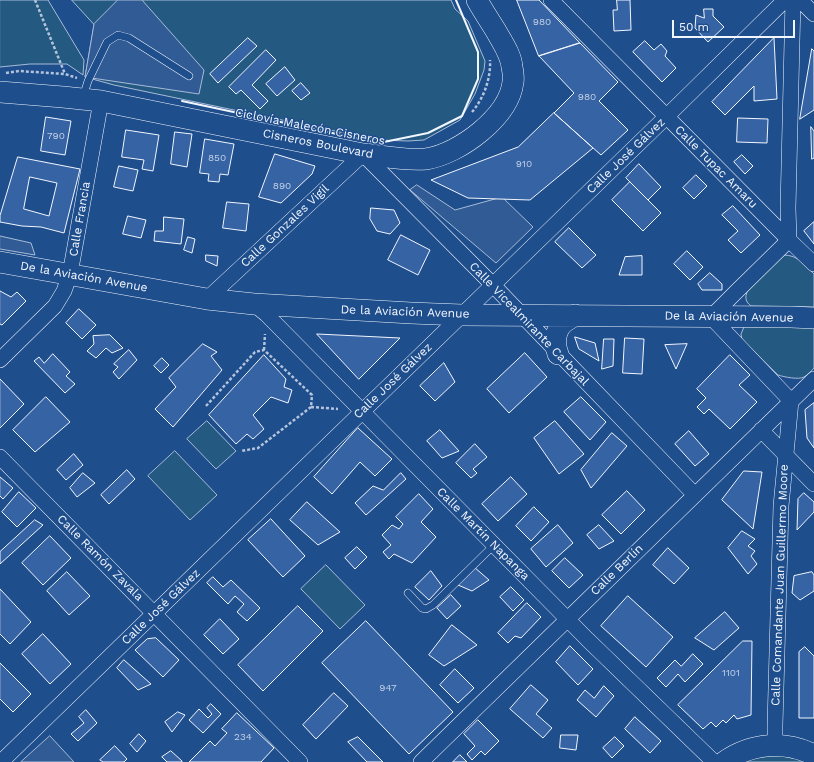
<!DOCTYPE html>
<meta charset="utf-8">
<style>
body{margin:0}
#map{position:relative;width:814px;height:762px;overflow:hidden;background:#1f4e8c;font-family:"Work Sans",sans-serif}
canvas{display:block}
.scale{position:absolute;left:672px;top:20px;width:123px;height:18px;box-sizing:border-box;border:2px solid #f2f6ff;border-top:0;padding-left:5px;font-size:12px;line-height:14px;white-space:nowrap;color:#f2f6ff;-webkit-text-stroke:3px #1f4e8c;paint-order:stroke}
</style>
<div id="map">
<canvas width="814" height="762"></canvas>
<div class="scale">50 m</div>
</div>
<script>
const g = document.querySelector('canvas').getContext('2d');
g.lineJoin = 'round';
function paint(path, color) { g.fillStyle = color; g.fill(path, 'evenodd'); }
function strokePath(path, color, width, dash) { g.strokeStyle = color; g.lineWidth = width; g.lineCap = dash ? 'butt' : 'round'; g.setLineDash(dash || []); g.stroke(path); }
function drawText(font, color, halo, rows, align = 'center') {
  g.font = font + ' "Work Sans",sans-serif'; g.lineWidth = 3; g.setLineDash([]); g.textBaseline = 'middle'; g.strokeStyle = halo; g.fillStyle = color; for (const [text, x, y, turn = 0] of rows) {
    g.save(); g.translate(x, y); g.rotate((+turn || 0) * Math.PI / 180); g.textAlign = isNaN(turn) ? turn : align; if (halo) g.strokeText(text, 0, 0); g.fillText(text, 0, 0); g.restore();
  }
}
const green = new Path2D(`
 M 0,0 L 48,0 L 84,60 L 83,75 L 67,64 L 30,64 L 0,67 Z
 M 72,0 L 451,0 L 455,9 L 468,21 L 485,61 L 484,70 L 475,94 L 460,120 L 424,140 L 408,141 L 378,140 L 114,85 L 85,77 L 94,25 Z
 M 784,255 C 798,255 805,265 814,274 L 814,307 L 751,306 C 744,301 745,295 749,288 Z
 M 814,325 L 814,368 C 811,371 808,375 804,377 C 799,380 784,377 778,375 L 742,340 L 741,334 L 744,327 Z
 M 207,421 L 236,451 L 216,469 L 187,439 Z
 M 175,451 L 217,495 L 190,520 L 148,476 Z
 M 326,565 L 365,605 L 340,629 L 301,589 Z
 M 783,754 L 809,762 L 740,762 L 759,755 Z`);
paint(green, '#245a82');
strokePath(green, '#a8bbd7', 1);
const parking = new Path2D(`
 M 118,0 L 142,0 L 204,70 L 199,94 L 85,77 L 94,24 Z
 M 417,185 L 455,210 L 502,197 L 533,227 L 496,263 L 410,190 Z
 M 0,236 L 31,243 L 35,255 L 0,249 Z
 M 50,736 L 74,762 L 21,762 Z`);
paint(parking, '#305b95');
strokePath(parking, '#a8bbd7', 1);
const building = new Path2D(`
 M 517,0 L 539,0 L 580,43 L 539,56 Z
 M 617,0 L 630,0 L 631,30 L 614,31 L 613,10 L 617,10 Z
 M 704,9 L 713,9 L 713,16 L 724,27 L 708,42 L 695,28 L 696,15 L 704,18 Z
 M 248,38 L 257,46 L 218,83 L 210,74 Z
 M 774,38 L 777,99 L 754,101 L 754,86 L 725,115 L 712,102 Z
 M 645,41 L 654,50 L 661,44 L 667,51 L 665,56 L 676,68 L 662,82 L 633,52 Z
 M 580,43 L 618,82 L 599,101 L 628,130 L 601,155 L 554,113 L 574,93 L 539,56 Z
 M 812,49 L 814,51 L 814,110 L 800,119 Z
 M 266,50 L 276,60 L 252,85 L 268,101 L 260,109 L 241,90 L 236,94 L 229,87 Z
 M 285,67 L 295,80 L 277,96 L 266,84 Z
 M 301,83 L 310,93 L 301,100 L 292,91 Z
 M 554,113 L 593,148 L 530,200 L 468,198 L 431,180 L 518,147 Z
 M 46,117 L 71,121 L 65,155 L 41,151 Z
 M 738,118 L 768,119 L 767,143 L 737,142 Z
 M 811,127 L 814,131 L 814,158 L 812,159 Z
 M 126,130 L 159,135 L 153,171 L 142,169 L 144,160 L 122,157 Z
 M 175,132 L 192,134 L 187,167 L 171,164 Z
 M 205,139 L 234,144 L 228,175 L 220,174 L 219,182 L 208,181 L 209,174 L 200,173 Z
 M 275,154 L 315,166 L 312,174 L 281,203 L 259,197 Z
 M 742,155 L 753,166 L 745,174 L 734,162 Z
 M 18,157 L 80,169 L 64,233 L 41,227 L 22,226 L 0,222 L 0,216 ZM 30,177 L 57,183 L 49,216 L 24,209 Z
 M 639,164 L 661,187 L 648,200 L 626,178 Z
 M 119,166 L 138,170 L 133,191 L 114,187 Z
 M 696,175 L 707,186 L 694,199 L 683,188 Z
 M 630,182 L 661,213 L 643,231 L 612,200 Z
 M 227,202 L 249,204 L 246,231 L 223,228 Z
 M 733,206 L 760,235 L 741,253 L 728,240 L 738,231 L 722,215 Z
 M 371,208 L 394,210 L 400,223 L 390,234 L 377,231 L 370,219 Z
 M 128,216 L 146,220 L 141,238 L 123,234 Z
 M 164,217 L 184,219 L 181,244 L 154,241 L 155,231 L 163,231 Z
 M 814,222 L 814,244 L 804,231 Z
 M 569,228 L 596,255 L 582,268 L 555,242 Z
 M 401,235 L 430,250 L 418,275 L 388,260 Z
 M 188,237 L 195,239 L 192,253 L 184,250 Z
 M 687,251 L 703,267 L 690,280 L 674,264 Z
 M 206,255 L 218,256 L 217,266 L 206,261 Z
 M 642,256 L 642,275 L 619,275 L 625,257 Z
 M 710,273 L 722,284 L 722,290 L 702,290 L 698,284 Z
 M 0,291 L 11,297 L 17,292 L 26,301 L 2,325 L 0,324 Z
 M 79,309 L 96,325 L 82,339 L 66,323 Z
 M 317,334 L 400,338 L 359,379 Z
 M 110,335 L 123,348 L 112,353 L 106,348 L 96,358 L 87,351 L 94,344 L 93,336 Z
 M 575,337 L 595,343 L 599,361 L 579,349 Z
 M 625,338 L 644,339 L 642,374 L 623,373 Z
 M 604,339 L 614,339 L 613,366 L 602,369 Z
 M 203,344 L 217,352 L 211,356 L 222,370 L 173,427 L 155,409 L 176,387 L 169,378 Z
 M 687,344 L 676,369 L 665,345 Z
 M 129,350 L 137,360 L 119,379 L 113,372 L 118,367 L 114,364 Z
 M 525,353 L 547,377 L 509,413 L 487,389 Z
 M 53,354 L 70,372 L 66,376 L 75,384 L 65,393 L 34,361 L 39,357 L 44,363 Z
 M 264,355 L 286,379 L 284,387 L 292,390 L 288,403 L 271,397 L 253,415 L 264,429 L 253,439 L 247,434 L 236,444 L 209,415 Z
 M 730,355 L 750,375 L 739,385 L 757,402 L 730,429 L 709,409 L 704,414 L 697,407 L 706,398 L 697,389 Z
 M 162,358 L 169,365 L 161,373 L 154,366 Z
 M 444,363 L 455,382 L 435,401 L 420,386 Z
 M 0,379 L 24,404 L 0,428 Z
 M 46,397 L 70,422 L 35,452 L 13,430 Z
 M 581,397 L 606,422 L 590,440 L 564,412 Z
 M 814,403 L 814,448 L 807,438 L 805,410 Z
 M 555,421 L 584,454 L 559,474 L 534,438 Z
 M 358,428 L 392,459 L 375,476 L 360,462 L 332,494 L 314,477 Z
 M 440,430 L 459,451 L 442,458 L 427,441 Z
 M 689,431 L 709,454 L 695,466 L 675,444 Z
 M 612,433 L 627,446 L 591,488 L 581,470 Z
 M 475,444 L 487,457 L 473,469 L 477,473 L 471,478 L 456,463 Z
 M 74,454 L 83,465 L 66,480 L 57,470 Z
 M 127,470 L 135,479 L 109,504 L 101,495 Z
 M 744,471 L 762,472 L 753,529 L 722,500 Z
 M 83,473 L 95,483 L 77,497 L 70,488 Z
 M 401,473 L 406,479 L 366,515 L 355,503 L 373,486 L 383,490 Z
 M 0,477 L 13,488 L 3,499 L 0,496 Z
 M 511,477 L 527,494 L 498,521 L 482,504 Z
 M 627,491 L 645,510 L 621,534 L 602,515 Z
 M 19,492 L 36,508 L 17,527 L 2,512 Z
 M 804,493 L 814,502 L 814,512 L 797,530 L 798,499 Z
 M 419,494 L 433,509 L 421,522 L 436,537 L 412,563 L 394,554 L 389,559 L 383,552 L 391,545 L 382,535 L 392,525 L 399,529 L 403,524 L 396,517 Z
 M 307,502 L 340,532 L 318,545 L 290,520 Z
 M 534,507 L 549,522 L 531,541 L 516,526 Z
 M 271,519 L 305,556 L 283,577 L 248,540 Z
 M 35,520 L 43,525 L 0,564 L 0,552 Z
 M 558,525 L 573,543 L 546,567 L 531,549 Z
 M 599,525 L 614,541 L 599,549 L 587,535 Z
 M 742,531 L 755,539 L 748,546 L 755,551 L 751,556 L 757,564 L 748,574 L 728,548 Z
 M 50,536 L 71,558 L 43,585 L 22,563 Z
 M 357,547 L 367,557 L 355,569 L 345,558 Z
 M 668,548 L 689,568 L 674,584 L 653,565 Z
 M 565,558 L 583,575 L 569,588 L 552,571 Z
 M 474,567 L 489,580 L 472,591 L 458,585 Z
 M 431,571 L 442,586 L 429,600 L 415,587 Z
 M 67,572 L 90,596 L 69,615 L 47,591 Z
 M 812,572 L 814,575 L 814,591 L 800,600 L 792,593 L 794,576 Z
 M 213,577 L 223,587 L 231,580 L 260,608 L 247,621 L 237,612 L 244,604 L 235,596 L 228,604 L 207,583 Z
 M 511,587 L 524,600 L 513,611 L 500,597 Z
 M 0,589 L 31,622 L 10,644 L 0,634 Z
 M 451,595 L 461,606 L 447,619 L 437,608 Z
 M 628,596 L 673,637 L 646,667 L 601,626 Z
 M 527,603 L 541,617 L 521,638 L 515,636 L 508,643 L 498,633 Z
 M 298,606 L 323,631 L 263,691 L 238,665 Z
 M 725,612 L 739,628 L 714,650 L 695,638 Z
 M 220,619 L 239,639 L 223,654 L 204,635 Z
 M 366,621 L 453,712 L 409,754 L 322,663 Z
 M 452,625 L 477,645 L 444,666 L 429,655 Z
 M 43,634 L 71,664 L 50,684 L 22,654 Z
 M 156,638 L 179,660 L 163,677 L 135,650 L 147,639 Z
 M 743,641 L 752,641 L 751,715 L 737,719 L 734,715 L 726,723 L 723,720 L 716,727 L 711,722 L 703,729 L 678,705 Z
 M 570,646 L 593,669 L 578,685 L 556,662 Z
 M 805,647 L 814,656 L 814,718 L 799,718 L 799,652 Z
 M 693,654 L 703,664 L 685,682 L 678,674 L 666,687 L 657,678 L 675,660 L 681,666 Z
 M 124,660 L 151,684 L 138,690 L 117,668 Z
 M 0,663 L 31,694 L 13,712 L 0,699 Z
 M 455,669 L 474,688 L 458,703 L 440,685 Z
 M 531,685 L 548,700 L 536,714 L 552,728 L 543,738 L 510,709 Z
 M 604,686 L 614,696 L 596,717 L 577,700 L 585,690 L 594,698 Z
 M 334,693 L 348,706 L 316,739 L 303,725 Z
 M 211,704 L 221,714 L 203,733 L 189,720 L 199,709 L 208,718 L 212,714 L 207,708 Z
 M 86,710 L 97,723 L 78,741 L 71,734 L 84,723 L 79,717 Z
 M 178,712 L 185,715 L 172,732 L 165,722 Z
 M 237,713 L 274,748 L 261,762 L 189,762 L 210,741 L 215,746 L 227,733 L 222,729 Z
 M 635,717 L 661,741 L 650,753 L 625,729 Z
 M 478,720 L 499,741 L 485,755 L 481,751 L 472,760 L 467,754 L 475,746 L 464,734 Z
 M 139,734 L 146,741 L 137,752 L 130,744 Z
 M 561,735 L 578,735 L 576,750 L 560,748 Z
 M 358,737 L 383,762 L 367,762 L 348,742 Z
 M 615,737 L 624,746 L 612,758 L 603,748 Z
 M 115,746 L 127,759 L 124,762 L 103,762 L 100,760 Z
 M 171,751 L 182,761 L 182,762 L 167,762 L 162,757 Z
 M 460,755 L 467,762 L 453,762 Z`);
paint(building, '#3563a3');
strokePath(building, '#f2f6ff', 1);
const lane = new Path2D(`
 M 83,97 L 88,81 L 107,42 L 118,35 L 129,38 L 189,76
 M 408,593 L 422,608 L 426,609 L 433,605 L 494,545`);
const street = new Path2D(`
 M 551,0 L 789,240 L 814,264
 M 800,0 L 814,14
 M 207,299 L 363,154 L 493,285 L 695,495
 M 254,304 L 266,314 L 587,639 L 714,762
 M 0,360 L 55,306 L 64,291 L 70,274 L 101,101
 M 761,430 L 814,484
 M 0,457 L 300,762
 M 775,745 L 775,725 L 781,506 L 791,401 L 711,317 L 737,291 L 789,240 L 788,208 L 793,0
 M 1,762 L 666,117 L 785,0
 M 421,762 L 814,379`);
const secondary = new Path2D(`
 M 0,92 L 63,97 L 101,101 L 363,154 C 383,156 406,161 426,159 C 459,154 509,117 513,82 C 514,78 513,72 512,67 C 511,54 502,42 496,31 C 490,21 483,11 477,0
 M 0,262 L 207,299 L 254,304 L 411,313 L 462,315 L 791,317 L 814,318
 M 558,354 C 554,343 555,331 563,323 C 567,320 571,318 575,315
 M 724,762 C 751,743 785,740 814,755`);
strokePath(lane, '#f2f6ff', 8);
strokePath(street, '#f2f6ff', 16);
strokePath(secondary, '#f2f6ff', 22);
strokePath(new Path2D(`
 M 35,0 L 65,74
 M 6,73 L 19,71 L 65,74 L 77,78
 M 472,112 C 484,98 491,78 490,60
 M 264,350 L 265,334
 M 206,406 L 255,352 L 264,350 L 312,395 L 311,407 L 258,448 L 241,451
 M 311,407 L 338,409`), '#b3c4dc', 2.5, [3, 2]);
strokePath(lane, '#1f4e8c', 7);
strokePath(street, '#1f4e8c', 15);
strokePath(secondary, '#1f4e8c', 21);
strokePath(new Path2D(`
 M 182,101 L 379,143 L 428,133 L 462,116 L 478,79 L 478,52 L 456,0`), '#f2f6ff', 2);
drawText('10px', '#c3d1e8', null, [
 ["980",542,22],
 ["980",587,97],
 ["790",56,136],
 ["850",217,158],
 ["910",524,164],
 ["890",282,186],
 ["1101",731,673],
 ["947",388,688],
 ["234",243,737]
]);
drawText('12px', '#f2f6ff', '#1f4e8c', [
 ["Ciclovía Malecón Cisneros",310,127,11],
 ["Cisneros Boulevard",318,144,11],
 ["Calle José Gálvez",626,156,-44],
 ["Calle Tupac Amaru",716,167,45],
 ["Calle Francia",80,219,-80],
 ["Calle Gonzales Vigil",285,226,-43],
 ["De la Aviación Avenue",84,277,10],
 ["De la Aviación Avenue",405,312,2],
 ["De la Aviación Avenue",729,317,1],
 ["Calle Vicealmirante Carbajal",529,324,46],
 ["Calle José Gálvez",393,381,-44],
 ["Calle Martín Napanga",483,534,45],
 ["Calle Ramón Zavala",100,558,45],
 ["Calle Berlín",617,570,-44],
 ["Calle Comandante Juan Guillermo Moore",780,585,-88],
 ["Calle José Gálvez",161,607,-44]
]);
</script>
